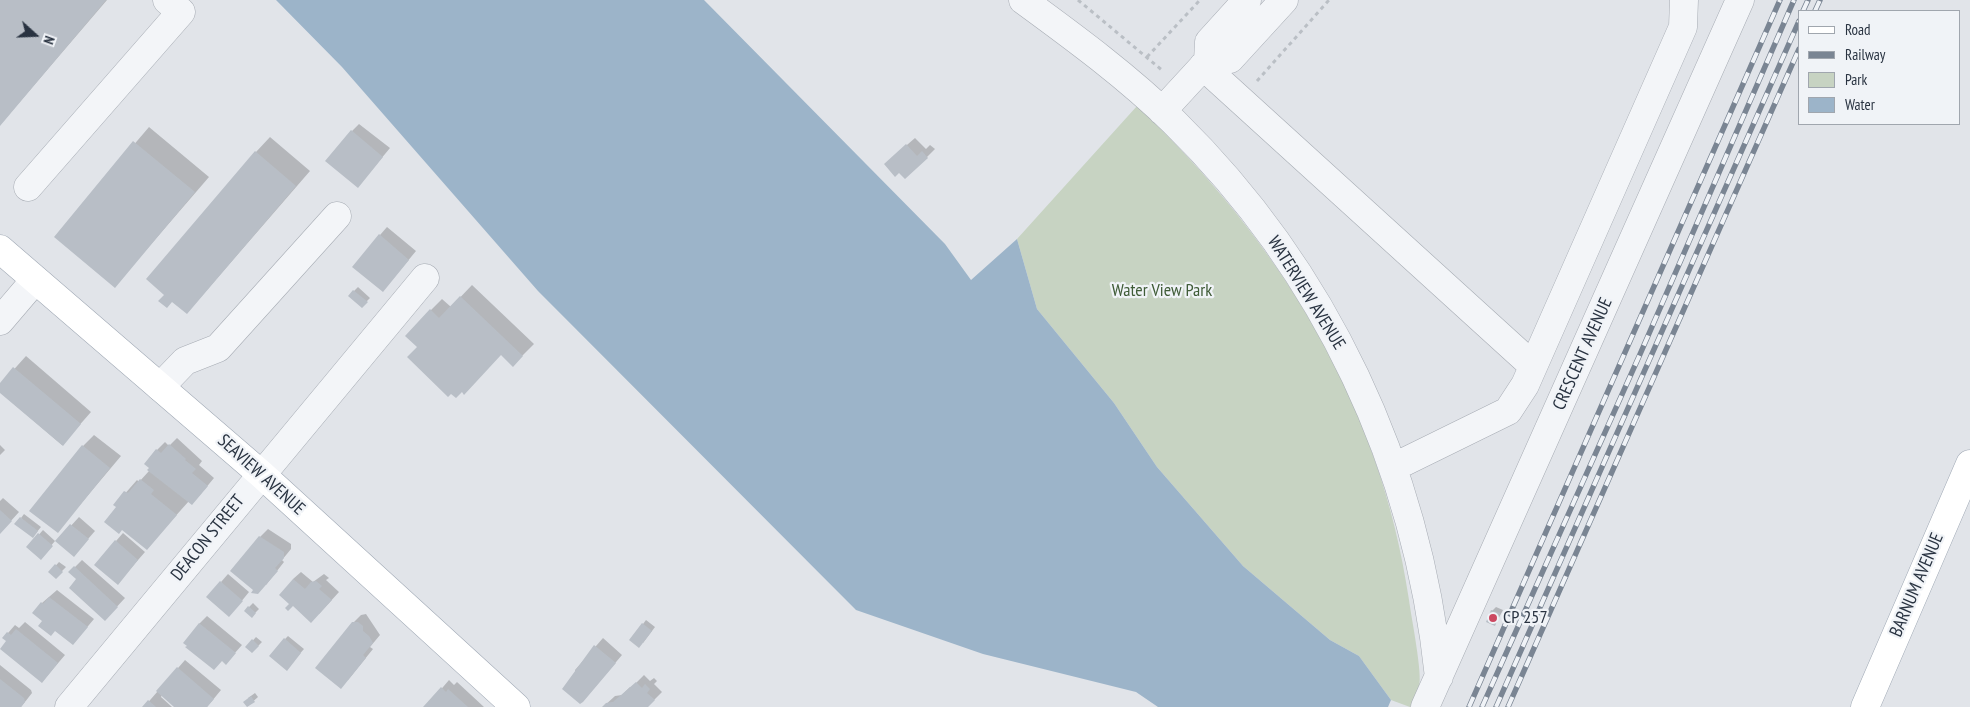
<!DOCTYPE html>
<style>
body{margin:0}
#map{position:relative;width:1970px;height:707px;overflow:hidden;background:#e1e4e9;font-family:"PT Sans Narrow",sans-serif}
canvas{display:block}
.legend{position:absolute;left:1798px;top:10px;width:162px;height:115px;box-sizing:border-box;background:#f0f3f7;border:1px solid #a0a6ae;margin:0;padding:6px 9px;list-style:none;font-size:15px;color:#293341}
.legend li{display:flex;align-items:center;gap:10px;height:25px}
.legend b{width:25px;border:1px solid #a0a6ae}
.north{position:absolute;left:10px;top:10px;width:50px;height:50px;-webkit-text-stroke:4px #f0f3f7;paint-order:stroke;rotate:110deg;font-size:14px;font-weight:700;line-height:20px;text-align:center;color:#293341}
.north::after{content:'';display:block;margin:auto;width:18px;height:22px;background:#293341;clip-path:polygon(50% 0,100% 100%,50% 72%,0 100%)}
</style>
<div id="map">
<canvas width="1970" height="707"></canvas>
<ul class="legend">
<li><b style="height:6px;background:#fff"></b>Road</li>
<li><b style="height:6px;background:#7a8593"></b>Railway</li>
<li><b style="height:14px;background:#c7d3c2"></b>Park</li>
<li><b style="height:14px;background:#9cb4c9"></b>Water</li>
</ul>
<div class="north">N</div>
</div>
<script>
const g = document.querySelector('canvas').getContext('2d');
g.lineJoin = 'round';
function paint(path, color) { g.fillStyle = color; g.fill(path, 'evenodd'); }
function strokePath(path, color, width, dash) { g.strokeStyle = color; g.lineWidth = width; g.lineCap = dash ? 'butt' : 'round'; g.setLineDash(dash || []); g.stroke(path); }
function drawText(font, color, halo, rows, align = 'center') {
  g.font = font + ' "PT Sans Narrow",sans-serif'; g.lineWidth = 4.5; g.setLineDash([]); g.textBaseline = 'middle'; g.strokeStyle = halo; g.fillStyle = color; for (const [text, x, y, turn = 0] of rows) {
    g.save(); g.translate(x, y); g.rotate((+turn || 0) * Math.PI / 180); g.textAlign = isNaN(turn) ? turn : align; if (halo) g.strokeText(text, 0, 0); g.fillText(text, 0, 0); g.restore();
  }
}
paint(new Path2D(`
 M 1137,106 C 1279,240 1381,405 1409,600 C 1411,616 1423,675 1419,686 C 1417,693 1413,700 1410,707 L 1391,700 L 1359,656 L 1330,640 L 1243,566 L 1157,467 L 1114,403 L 1037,309 L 1017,239 Z`), '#c7d3c2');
paint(new Path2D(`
 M 276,0 L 704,0 L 945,244 L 971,280 L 1017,239 L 1037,309 L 1114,403 L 1157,467 L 1243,566 L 1330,640 L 1359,656 L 1391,700 L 1388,707 L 1158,707 L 1136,692 L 983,654 L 856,610 L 538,291 L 342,67 Z`), '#9cb4c9');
paint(new Path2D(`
 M 0,0 L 107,0 L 0,125 Z
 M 359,124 L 390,148 L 365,178 L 352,131 Z
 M 149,127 L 209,177 L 115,286 L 56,236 Z
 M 270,137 L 310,171 L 187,313 L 166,294 L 256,152 Z
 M 915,138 L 926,149 L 930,145 L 935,149 L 927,157 L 893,157 Z
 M 387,227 L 416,251 L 383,291 L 380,235 Z
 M 472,285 L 534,344 L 513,365 L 502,354 L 419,347 L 431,310 L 442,299 L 451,307 Z
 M 358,287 L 370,298 L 362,306 L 350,295 Z
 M 26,356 L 91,412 L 62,445 L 0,392 L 0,385 Z
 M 94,435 L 121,456 L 57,532 L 83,446 Z
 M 177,438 L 202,461 L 199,465 L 214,478 L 199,496 L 189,501 L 147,548 L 115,505 L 137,480 L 139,482 L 149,471 L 151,468 L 146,464 L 157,450 L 165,442 L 169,446 Z
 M 0,445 L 5,450 L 0,455 Z
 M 3,498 L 19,512 L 0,533 L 0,501 Z
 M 24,514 L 41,527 L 36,533 L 21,518 Z
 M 79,517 L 95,531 L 81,547 L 57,541 Z
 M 268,529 L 291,544 L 291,549 L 282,560 L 284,562 L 266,585 L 260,537 Z
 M 43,530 L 55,541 L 44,554 L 28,547 Z
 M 123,533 L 145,552 L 125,575 L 116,541 Z
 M 82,560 L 125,598 L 112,612 L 70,572 Z
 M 59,562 L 66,567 L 56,577 L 50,572 Z
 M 301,572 L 313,582 L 324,574 L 329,578 L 326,580 L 339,592 L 319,614 L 291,603 L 293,579 Z
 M 228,574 L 249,592 L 236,608 L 221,582 Z
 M 57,590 L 94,619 L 73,644 L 44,621 L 42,603 Z
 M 253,603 L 259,609 L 252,616 L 246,610 Z
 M 1496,607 L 1503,610 L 1495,625 L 1492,611 Z
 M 366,614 L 380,635 L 370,647 L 373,649 L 348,680 L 353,623 L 361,615 Z
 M 207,616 L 242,645 L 226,663 L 199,624 Z
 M 646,620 L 655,627 L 643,643 L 643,624 Z
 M 25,622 L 65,655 L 42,682 L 8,641 L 8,633 L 15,625 L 19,628 Z
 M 288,636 L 304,649 L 290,665 L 285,639 Z
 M 256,637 L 262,642 L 252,652 L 247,647 Z
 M 603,638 L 622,655 L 583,701 L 575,670 Z
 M 185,660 L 221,690 L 207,707 L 176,707 L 162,695 L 161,697 L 172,707 L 144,707 Z
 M 0,665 L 31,690 L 32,693 L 21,707 L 0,707 Z
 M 644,675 L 650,681 L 654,678 L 657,681 L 654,684 L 662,692 L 647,707 L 603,707 L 615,696 L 622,695 L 630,687 L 631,688 Z
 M 449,680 L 454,685 L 457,682 L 484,707 L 426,707 Z
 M 255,693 L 258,697 L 248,706 L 248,698 Z`), '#0003');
paint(new Path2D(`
 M 0,0 L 106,0 L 0,126 Z
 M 351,130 L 383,157 L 358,188 L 325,161 Z
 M 133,141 L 195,192 L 115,288 L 54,237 Z
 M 906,144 L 917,156 L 922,151 L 928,158 L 905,179 L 899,173 L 895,177 L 884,164 Z
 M 255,151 L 296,186 L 187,314 L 172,302 L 167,308 L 158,301 L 164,295 L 146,279 Z
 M 379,234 L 409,260 L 383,292 L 352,267 Z
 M 353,290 L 368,302 L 362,308 L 348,296 Z
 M 460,296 L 523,356 L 513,367 L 501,355 L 464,395 L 462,392 L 456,398 L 451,394 L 448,397 L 407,357 L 417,347 L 405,336 L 430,309 L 439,318 Z
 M 13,367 L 81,424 L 63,446 L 0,393 L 0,383 Z
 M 169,444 L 186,459 L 185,460 L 196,469 L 192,473 L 208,486 L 192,505 L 147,470 L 149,468 L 144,464 L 156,449 L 161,453 Z
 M 82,445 L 110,468 L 58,533 L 29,511 Z
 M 140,479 L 154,490 L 151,494 L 177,515 L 147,550 L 122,530 L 119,534 L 104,522 L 116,507 L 113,505 L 124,491 L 128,493 Z
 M 0,510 L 12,521 L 0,534 Z
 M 20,517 L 38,531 L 33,538 L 14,524 Z
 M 70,524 L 89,539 L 74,557 L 55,541 Z
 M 38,533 L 53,546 L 41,560 L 26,547 Z
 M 259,536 L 284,552 L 284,558 L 275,568 L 278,571 L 258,594 L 251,593 L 253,590 L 230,571 Z
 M 115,540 L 138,560 L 118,585 L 94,565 Z
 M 55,564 L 63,572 L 56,579 L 48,572 Z
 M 74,566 L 118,607 L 105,621 L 69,588 L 76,579 L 68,572 Z
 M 293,579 L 305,589 L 311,582 L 316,581 L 322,586 L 319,589 L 332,600 L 311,623 L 293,606 L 288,611 L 285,608 L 289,604 L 279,595 Z
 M 220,581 L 243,601 L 229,617 L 206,597 Z
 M 49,597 L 88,627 L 73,645 L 55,631 L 51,636 L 38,626 L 42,621 L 32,613 L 41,602 L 43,604 Z
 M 248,606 L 256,613 L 252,618 L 244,611 Z
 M 1491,610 L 1500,613 L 1495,626 L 1486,622 Z
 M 352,622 L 358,622 L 363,626 L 363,631 L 369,636 L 373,643 L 363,655 L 366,658 L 341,689 L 315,668 Z
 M 199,623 L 236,653 L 226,665 L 222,661 L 214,670 L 185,647 L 187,646 L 183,643 Z
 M 642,623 L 652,631 L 639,648 L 629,640 Z
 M 16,629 L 58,663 L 42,683 L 0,649 L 6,641 L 2,638 L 7,632 L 11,635 Z
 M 284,638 L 301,653 L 287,671 L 269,656 Z
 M 252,639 L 259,646 L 252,653 L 245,647 Z
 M 594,645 L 616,663 L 583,702 L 580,704 L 562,689 Z
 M 177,667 L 214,699 L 207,707 L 174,707 L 156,691 Z
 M 0,679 L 24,698 L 25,702 L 21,707 L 0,707 Z
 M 636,682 L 642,688 L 645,684 L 650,689 L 647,693 L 655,700 L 648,707 L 602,707 L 606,703 L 613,702 Z
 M 441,687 L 446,692 L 448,689 L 468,707 L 423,707 Z
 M 251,696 L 255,702 L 247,707 L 243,702 Z
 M 148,700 L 156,707 L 142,707 Z`), '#b8bec6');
const minor = new Path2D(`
 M 1023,0 C 1075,38 1128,77 1174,122 C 1326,271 1417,466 1439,677
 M 1208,61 L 1230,59 L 1284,0
 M 1203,66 L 1532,365
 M 1162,111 L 1208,61 L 1209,42 L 1247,0
 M 28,187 L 181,12 L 167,0
 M 0,321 L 35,280
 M 160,387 L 185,361 L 218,348 L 337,216
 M 1394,467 L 1508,411 L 1525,385 L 1683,27 L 1684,0
 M 69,707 L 425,278
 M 1425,707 L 1740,0`);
const major = new Path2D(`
 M 0,249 L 261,474 L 516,707
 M 1865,707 L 1970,464`);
strokePath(minor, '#a6abb3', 29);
strokePath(major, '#a0a9b5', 29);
strokePath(new Path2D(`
 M 1078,0 L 1163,71
 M 1147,57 L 1200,0
 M 1257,81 L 1329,0`), '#babfc5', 3, [4, 4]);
strokePath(minor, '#f3f5f8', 28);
strokePath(major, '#fff', 28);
const rail = new Path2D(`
 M 1803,11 L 1808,0
 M 1815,11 L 1820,0
 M 1469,707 L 1780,0
 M 1482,707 L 1641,352 L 1794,0
 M 1496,707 L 1799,21
 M 1508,707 L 1799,49`);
strokePath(rail, '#7a8593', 5.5);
strokePath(rail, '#f0f3f7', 4, [11]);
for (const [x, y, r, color] of [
 [1493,618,5,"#cc4861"]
]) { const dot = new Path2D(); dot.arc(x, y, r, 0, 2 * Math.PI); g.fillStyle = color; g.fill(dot); strokePath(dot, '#f0f3f7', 2); }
drawText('18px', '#3f5c37', '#f0f3f7', [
 ["Water View Park",1162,291]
]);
drawText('18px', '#293341', '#f0f3f7', [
 ["WATERVIEW AVENUE",1306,293,58],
 ["CRESCENT AVENUE",1583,354,-66],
 ["SEAVIEW AVENUE",261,475,42],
 ["DEACON STREET",208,538,-51],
 ["BARNUM AVENUE",1917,585,-67]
]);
drawText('18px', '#293341', '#f0f3f7', [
 ["CP 257",1503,618]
], 'left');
</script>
